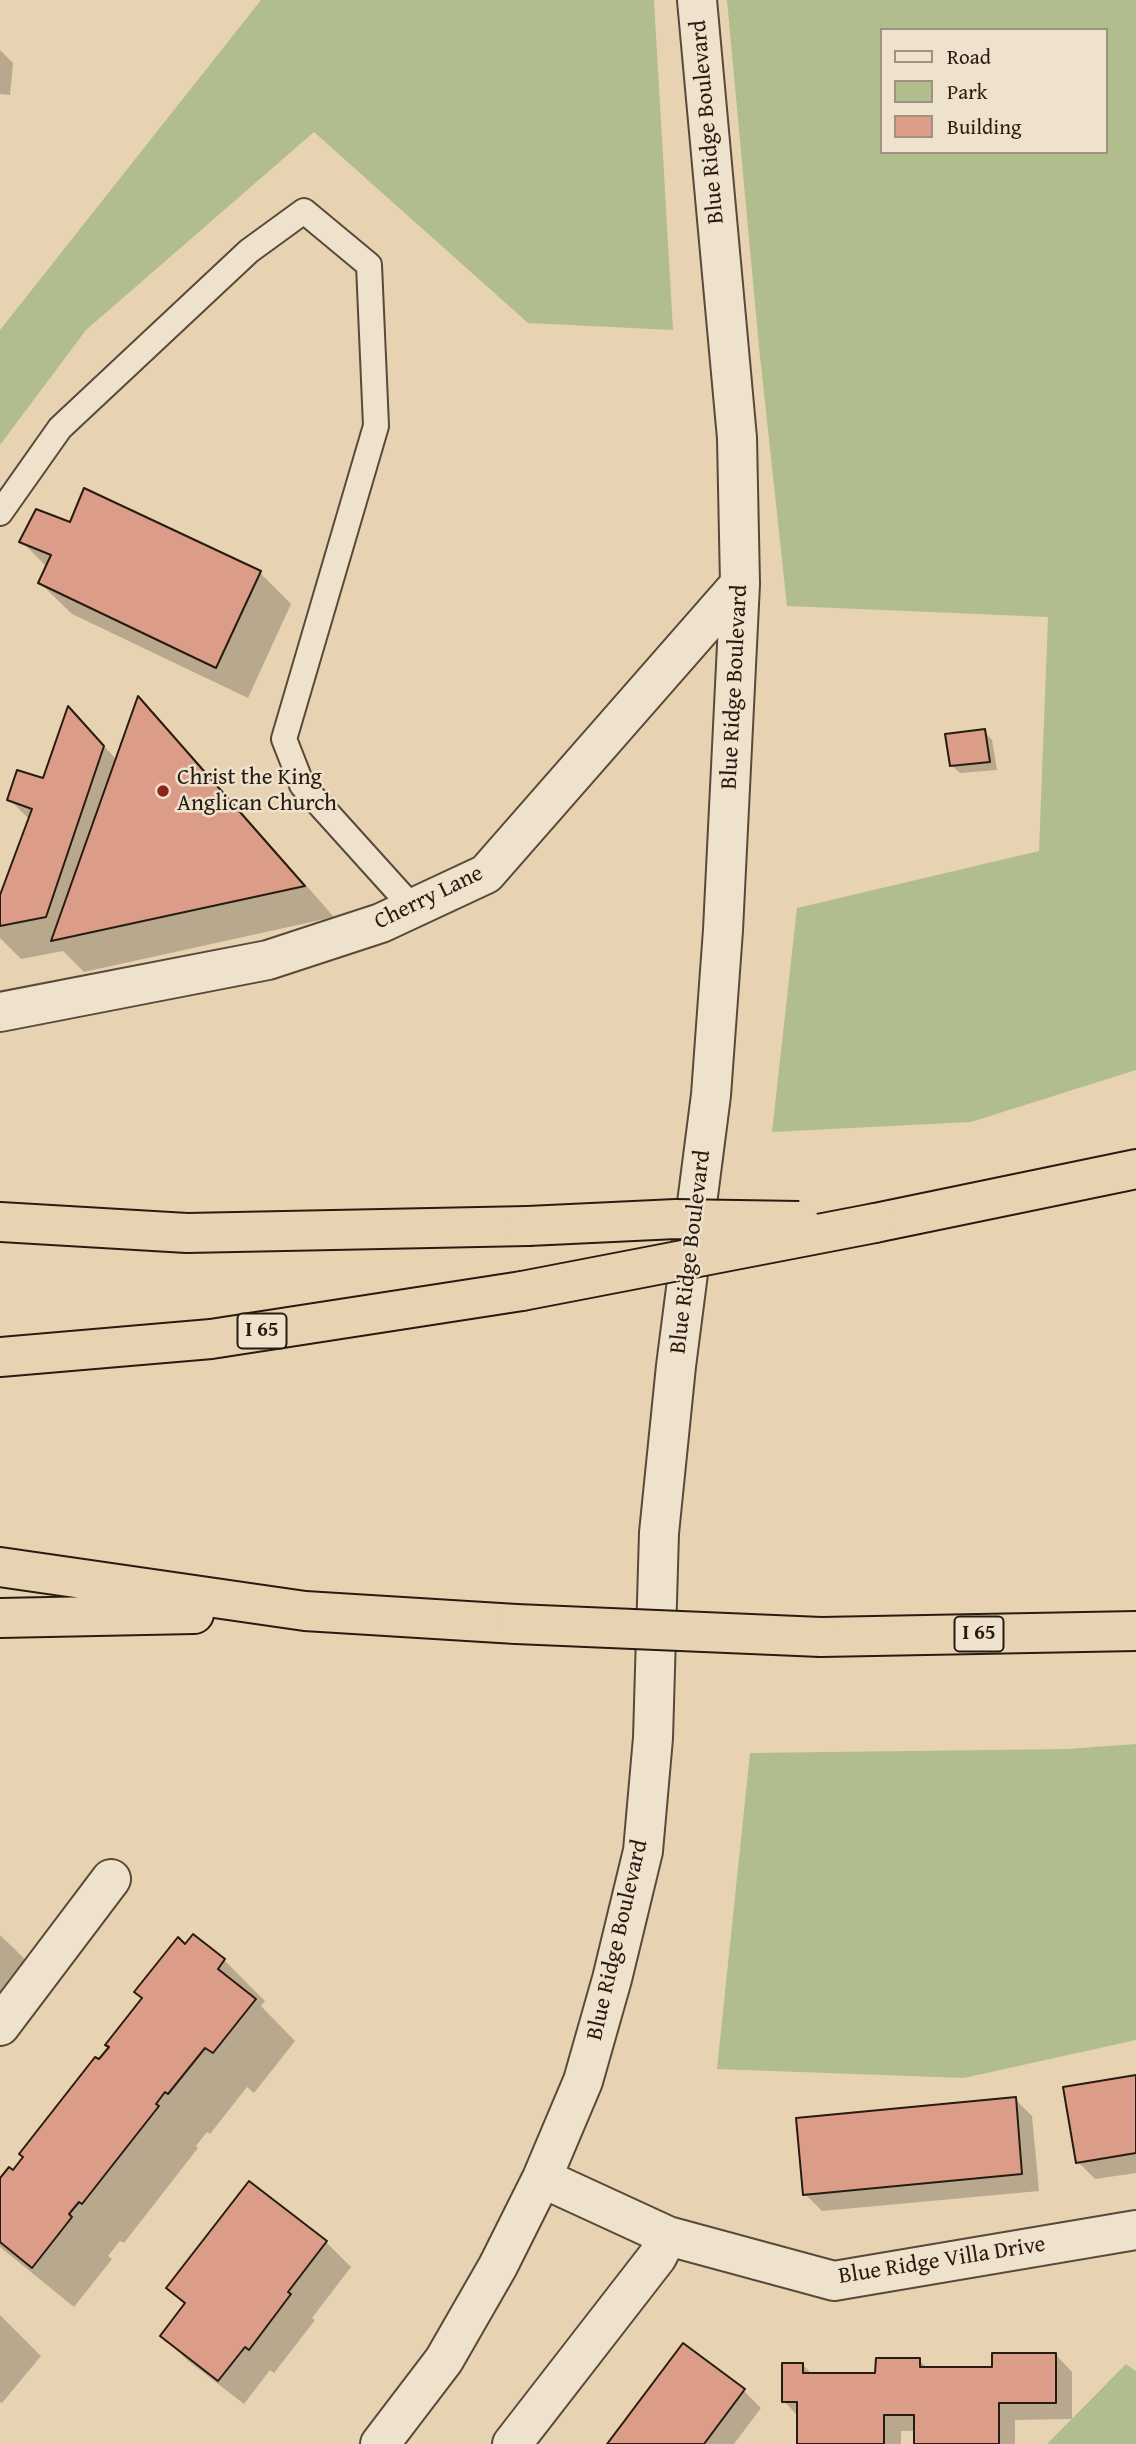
<!DOCTYPE html>
<style>
body{margin:0}
#map{position:relative;width:1136px;height:2444px;overflow:hidden;background:#e7d3b1;font-family:"Gentium Book Plus",serif}
canvas{display:block}
.legend{position:absolute;left:880px;top:28px;width:228px;height:126px;box-sizing:border-box;background:#efe2cc;border:2px solid #9f9282;margin:0;padding:9px 12px;list-style:none;font-size:21px;color:#281b12}
.legend li{display:flex;align-items:center;gap:14px;height:35px}
.legend b{width:35px;border:2px solid #9f9282}
</style>
<div id="map">
<canvas width="1136" height="2444"></canvas>
<ul class="legend">
<li><b style="height:9px;background:#efe2cc"></b>Road</li>
<li><b style="height:19px;background:#b2bd8e"></b>Park</li>
<li><b style="height:19px;background:#db9d88"></b>Building</li>
</ul>
</div>
<script>
const g = document.querySelector('canvas').getContext('2d');
g.lineJoin = 'round';
function paint(path, color) { g.fillStyle = color; g.fill(path, 'evenodd'); }
function strokePath(path, color, width, dash) { g.strokeStyle = color; g.lineWidth = width; g.lineCap = dash ? 'butt' : 'round'; g.setLineDash(dash || []); g.stroke(path); }
function drawText(font, color, halo, rows, align = 'center') {
  g.font = font + ' "Gentium Book Plus",serif'; g.lineWidth = 5; g.setLineDash([]); g.textBaseline = 'middle'; g.strokeStyle = halo; g.fillStyle = color; for (const [text, x, y, turn = 0] of rows) {
    g.save(); g.translate(x, y); g.rotate((+turn || 0) * Math.PI / 180); g.textAlign = isNaN(turn) ? turn : align; if (halo) g.strokeText(text, 0, 0); g.fillText(text, 0, 0); g.restore();
  }
}
paint(new Path2D(`
 M 261,0 L 654,0 L 673,330 L 528,323 L 314,132 L 86,330 L 0,445 L 0,330 Z
 M 727,0 L 1136,0 L 1136,1070 L 971,1122 L 772,1132 L 797,908 L 1039,851 L 1048,617 L 787,606 L 759,347 ZM 882,30 L 1106,30 L 1106,152 L 882,152 Z
 M 1136,1744 L 1136,2040 L 964,2078 L 717,2069 L 750,1753 L 1067,1749 Z
 M 1126,2364 L 1136,2371 L 1136,2444 L 1047,2444 Z`), '#b2bd8e');
paint(new Path2D(`
 M 0,50 L 13,63 L 10,95 L 0,94 Z
 M 70,524 L 260,573 L 291,604 L 248,698 L 72,614 L 40,583 L 47,567 L 22,542 Z
 M 139,699 L 169,730 L 334,917 L 84,972 L 63,951 L 21,959 L 0,938 L 0,901 L 30,820 L 9,799 L 44,780 L 69,709 L 117,760 Z
 M 984,731 L 992,740 L 997,770 L 960,773 L 951,765 Z
 M 0,1935 L 33,1967 L 0,2009 Z
 M 194,1936 L 224,1960 L 265,2001 L 261,2006 L 295,2041 L 254,2093 L 247,2087 L 210,2134 L 207,2132 L 196,2146 L 198,2148 L 124,2243 L 120,2241 L 108,2256 L 112,2259 L 74,2307 L 0,2247 L 0,2181 L 13,2173 Z
 M 1136,2077 L 1136,2173 L 1095,2179 L 1078,2162 Z
 M 1015,2099 L 1032,2116 L 1039,2191 L 822,2211 L 805,2194 Z
 M 326,2242 L 351,2267 L 312,2318 L 315,2320 L 274,2373 L 270,2370 L 244,2404 L 187,2360 L 162,2335 L 186,2305 L 169,2288 Z
 M 0,2315 L 41,2356 L 2,2403 L 0,2402 Z
 M 684,2345 L 744,2391 L 761,2408 L 734,2444 L 609,2444 Z
 M 1055,2354 L 1072,2372 L 1072,2419 L 1015,2420 L 1015,2444 L 917,2444 L 916,2431 L 901,2431 L 901,2444 L 799,2444 L 799,2417 L 784,2401 L 802,2364 L 813,2375 L 877,2375 L 919,2360 L 928,2369 L 994,2369 Z`), '#0003');
const building = new Path2D(`
 M 84,488 L 261,571 L 216,668 L 38,583 L 51,555 L 19,542 L 36,509 L 70,522 Z
 M 138,696 L 305,886 L 51,941 Z
 M 68,706 L 104,746 L 46,917 L 0,926 L 0,895 L 32,809 L 7,800 L 17,770 L 43,778 Z
 M 985,729 L 990,762 L 950,766 L 945,734 Z
 M 193,1934 L 225,1959 L 218,1969 L 256,1999 L 213,2053 L 205,2048 L 168,2094 L 165,2092 L 156,2104 L 159,2106 L 82,2204 L 79,2202 L 69,2214 L 72,2217 L 32,2268 L 0,2242 L 0,2178 L 9,2167 L 13,2170 L 23,2157 L 19,2154 L 95,2057 L 99,2059 L 109,2047 L 105,2045 L 142,1998 L 134,1992 L 178,1937 L 185,1944 Z
 M 1136,2075 L 1136,2153 L 1076,2163 L 1063,2087 Z
 M 1016,2097 L 1022,2174 L 803,2195 L 796,2118 Z
 M 249,2181 L 327,2241 L 288,2292 L 291,2294 L 249,2350 L 245,2347 L 218,2381 L 160,2336 L 185,2303 L 166,2288 Z
 M 683,2343 L 745,2389 L 704,2444 L 607,2444 Z
 M 992,2353 L 1056,2353 L 1056,2403 L 999,2403 L 999,2444 L 914,2444 L 914,2415 L 884,2415 L 884,2444 L 797,2444 L 797,2402 L 782,2402 L 782,2363 L 803,2363 L 803,2373 L 875,2373 L 876,2358 L 920,2358 L 920,2367 L 992,2367 Z`);
paint(building, '#db9d88');
strokePath(building, '#281b12', 2);
const service = new Path2D(`
 M 0,513 L 60,428 L 249,251 L 304,211 L 369,265 L 376,426 L 284,739 L 302,785 L 413,908`);
const minor = new Path2D(`
 M 0,1012 L 268,960 L 381,923 L 486,874 L 740,584
 M 0,2026 L 111,1879
 M 542,2178 L 668,2236 L 834,2281 L 1136,2230
 M 380,2444 L 444,2360 L 498,2266 L 542,2178 L 583,2081 L 612,1979 L 643,1851 L 653,1738 L 659,1533 L 676,1366 L 711,1095 L 723,930 L 740,584 L 737,438 L 697,0
 M 512,2444 L 657,2257 L 668,2236`);
const motorway = new Path2D(`
 M 0,1222 L 187,1233 L 528,1226
 M 875,1223 L 1136,1169
 M 0,1357 L 211,1339 L 522,1291
 M 0,1567 L 305,1611 L 516,1624
 M 0,1618 L 194,1614
 M 821,1637 L 1136,1631`);
strokePath(service, '#58493a', 28);
strokePath(minor, '#58493a', 42);
strokePath(motorway, '#281b12', 42);
strokePath(service, '#efe2cc', 24);
strokePath(minor, '#efe2cc', 38);
strokePath(motorway, '#e7d3b1', 38);
const motorwayBridge = new Path2D(`
 M 528,1226 L 676,1219 L 799,1221
 M 522,1291 L 875,1223
 M 516,1624 L 821,1637`);
strokePath(motorwayBridge, '#281b12', 42, []);
strokePath(motorwayBridge, '#e7d3b1', 38);
for (const [x, y, r, color] of [
 [163,791,7,"#8f2418"]
]) { const dot = new Path2D(); dot.arc(x, y, r, 0, 2 * Math.PI); g.fillStyle = color; g.fill(dot); strokePath(dot, '#efe2cc', 2.5); }
for (const [x, y, w] of [
 [262,1331,49],
 [979,1634,49]
]) { const box = new Path2D(); box.roundRect(x - w / 2, y - 17.5, w, 35, 5); g.fillStyle = '#efe2cc'; g.fill(box); strokePath(box, '#281b12', 2); }
drawText('bold 21px', '#281b12', null, [
 ["I 65",262,1331],
 ["I 65",979,1634]
]);
drawText('23px', '#281b12', '#efe2cc', [
 ["Blue Ridge Boulevard",708,122,-95],
 ["Blue Ridge Boulevard",735,687,-87],
 ["Cherry Lane",429,898,-26],
 ["Blue Ridge Boulevard",691,1252,-83],
 ["Blue Ridge Boulevard",618,1940,-77],
 ["Blue Ridge Villa Drive",942,2261,-9]
]);
drawText('23px', '#281b12', '#efe2cc', [
 ["Christ the King",177,778],
 ["Anglican Church",177,804]
], 'left');
</script>
